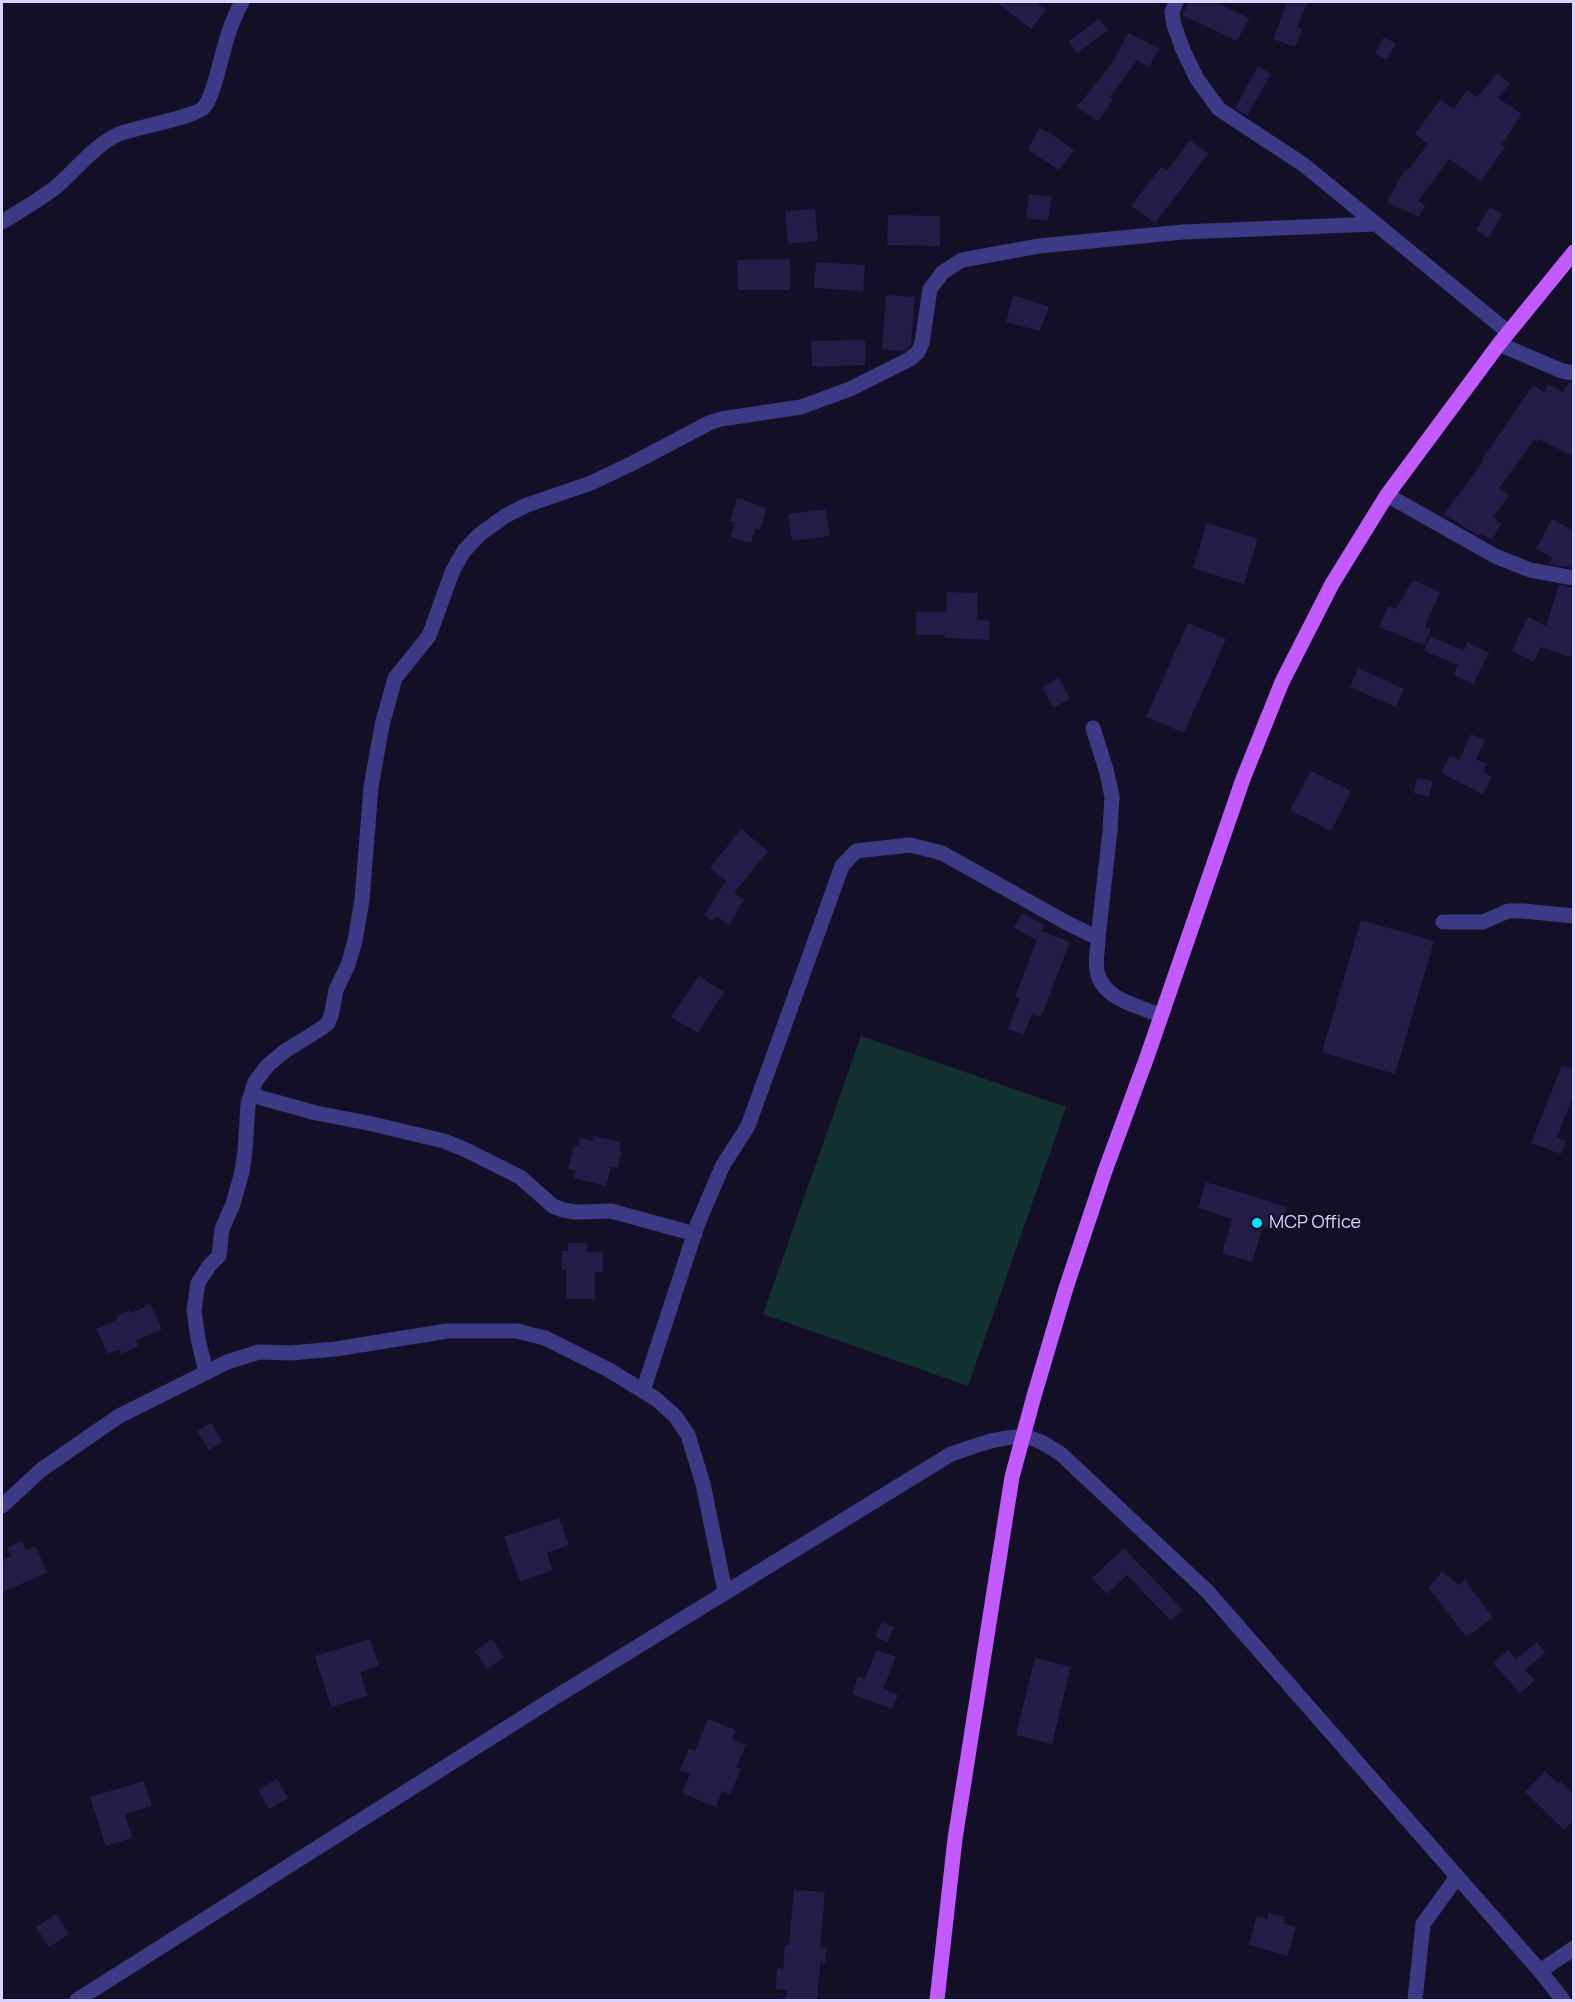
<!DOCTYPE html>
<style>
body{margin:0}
#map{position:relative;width:1575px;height:2002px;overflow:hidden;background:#130f26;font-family:Manrope,sans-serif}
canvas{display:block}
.frame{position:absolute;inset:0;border:3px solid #d9d4ff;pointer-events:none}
</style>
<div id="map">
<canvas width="1575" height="2002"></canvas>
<div class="frame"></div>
</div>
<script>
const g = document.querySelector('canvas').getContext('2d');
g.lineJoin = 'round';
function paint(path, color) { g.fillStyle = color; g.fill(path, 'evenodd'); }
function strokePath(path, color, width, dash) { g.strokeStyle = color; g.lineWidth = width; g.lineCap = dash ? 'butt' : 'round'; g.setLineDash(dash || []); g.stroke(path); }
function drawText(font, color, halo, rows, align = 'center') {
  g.font = font + ' Manrope,sans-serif'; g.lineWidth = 4.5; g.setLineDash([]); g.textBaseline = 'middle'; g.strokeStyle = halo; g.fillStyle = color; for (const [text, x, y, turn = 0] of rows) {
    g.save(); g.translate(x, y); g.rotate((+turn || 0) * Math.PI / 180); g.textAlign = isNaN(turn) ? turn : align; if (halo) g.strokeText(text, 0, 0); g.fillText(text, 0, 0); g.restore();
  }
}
paint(new Path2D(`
 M 861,1036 L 1066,1107 L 968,1386 L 763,1314 Z`), '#12302f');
paint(new Path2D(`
 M 996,2 L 1035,2 L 1046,10 L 1031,29 Z
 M 1189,2 L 1215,2 L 1249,18 L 1237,41 L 1182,15 Z
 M 1287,2 L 1307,2 L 1297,27 L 1302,29 L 1295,47 L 1273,39 Z
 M 1099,19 L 1108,30 L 1077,53 L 1069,41 Z
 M 1128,33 L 1159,48 L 1149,67 L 1137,60 L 1110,97 L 1113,100 L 1098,121 L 1077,107 L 1113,62 Z
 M 1384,37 L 1396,44 L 1386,60 L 1375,53 Z
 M 1258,66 L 1271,74 L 1247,116 L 1235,108 Z
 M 1498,73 L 1510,84 L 1498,98 L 1522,114 L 1502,144 L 1505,147 L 1481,181 L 1449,159 L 1418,201 L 1425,205 L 1419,217 L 1387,202 L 1405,169 L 1408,170 L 1428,144 L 1415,134 L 1440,100 L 1454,109 L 1467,90 L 1477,97 Z
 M 1039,128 L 1053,135 L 1074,150 L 1059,170 L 1028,150 Z
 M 1190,140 L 1208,154 L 1155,223 L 1131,206 L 1161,167 L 1167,171 Z
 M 1029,194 L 1052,197 L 1048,221 L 1026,218 Z
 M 1490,207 L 1503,214 L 1488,238 L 1476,230 Z
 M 815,209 L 818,241 L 788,244 L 785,211 Z
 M 888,215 L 940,216 L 940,246 L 887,245 Z
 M 790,259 L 790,290 L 738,290 L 737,260 Z
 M 816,262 L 865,265 L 863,291 L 814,288 Z
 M 886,295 L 915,297 L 911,344 L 905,351 L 882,349 Z
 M 1013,296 L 1016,296 L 1049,307 L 1040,331 L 1006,322 Z
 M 865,340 L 865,365 L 812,367 L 811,341 Z
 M 1569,382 L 1574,383 L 1574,457 L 1539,439 L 1537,442 L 1534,440 L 1499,488 L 1509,496 L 1493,517 L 1501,524 L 1492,540 L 1480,533 L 1479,536 L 1444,514 L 1483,462 L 1481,461 L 1533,385 L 1544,392 L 1548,384 L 1563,392 Z
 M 737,498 L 767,508 L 760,530 L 755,529 L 751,543 L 730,537 L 735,522 L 730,521 Z
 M 826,509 L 830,536 L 792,541 L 788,514 Z
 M 1552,519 L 1574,531 L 1574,568 L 1550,564 L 1552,557 L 1536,549 Z
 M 1207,523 L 1258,539 L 1244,584 L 1193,568 Z
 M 1413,580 L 1440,592 L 1425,626 L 1431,629 L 1424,645 L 1379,627 L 1388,606 L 1396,609 Z
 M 1559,585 L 1574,588 L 1574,648 L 1570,657 L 1541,647 L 1534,662 L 1512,651 L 1528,617 L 1546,626 Z
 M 947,592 L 978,593 L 977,620 L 990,621 L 989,640 L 945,638 L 945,635 L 916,635 L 916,612 L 946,612 Z
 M 1188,623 L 1226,639 L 1184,733 L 1146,717 Z
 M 1430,636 L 1464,651 L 1467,642 L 1489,653 L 1473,684 L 1454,675 L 1458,665 L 1424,651 Z
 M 1358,668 L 1404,689 L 1396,707 L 1350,687 Z
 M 1059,678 L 1070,699 L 1053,708 L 1042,687 Z
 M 1471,734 L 1485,740 L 1476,759 L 1487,764 L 1484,772 L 1492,777 L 1483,794 L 1441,773 L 1450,755 L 1459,760 Z
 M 1311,771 L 1351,791 L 1331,831 L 1290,810 Z
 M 1417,778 L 1433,781 L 1429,797 L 1414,793 Z
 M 741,829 L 768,851 L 734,893 L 744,900 L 729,925 L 716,916 L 712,921 L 704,915 L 726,881 L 710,868 Z
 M 1022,913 L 1044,925 L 1041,931 L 1070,942 L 1041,1017 L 1032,1013 L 1024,1035 L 1008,1029 L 1020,998 L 1015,997 L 1040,932 L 1036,940 L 1014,928 Z
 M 1361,920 L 1434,941 L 1395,1074 L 1322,1052 Z
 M 699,976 L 724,992 L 698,1033 L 671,1017 Z
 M 1562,1065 L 1574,1069 L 1574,1094 L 1557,1137 L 1566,1141 L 1561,1154 L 1531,1143 Z
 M 594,1136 L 621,1142 L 619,1151 L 622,1151 L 618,1168 L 611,1167 L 606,1186 L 574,1178 L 576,1171 L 568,1169 L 574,1145 L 578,1146 L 580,1137 L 593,1141 Z
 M 1206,1182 L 1287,1207 L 1279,1231 L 1263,1227 L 1252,1262 L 1222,1253 L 1232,1219 L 1198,1208 Z
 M 568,1243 L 587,1243 L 587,1252 L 603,1252 L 603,1272 L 595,1272 L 595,1299 L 566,1299 L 566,1270 L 562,1270 L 562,1251 L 568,1251 Z
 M 150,1304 L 162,1329 L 136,1341 L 139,1346 L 121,1354 L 119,1349 L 108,1354 L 96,1329 L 118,1319 L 117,1316 L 129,1310 L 131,1313 Z
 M 211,1423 L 223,1442 L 209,1450 L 197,1431 Z
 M 559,1518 L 569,1545 L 547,1553 L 552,1570 L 520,1582 L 504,1537 Z
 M 22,1541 L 26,1550 L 36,1546 L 47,1573 L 2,1592 L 2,1560 L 11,1556 L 7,1548 Z
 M 1124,1548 L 1183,1610 L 1171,1621 L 1127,1575 L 1107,1594 L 1092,1578 Z
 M 1442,1571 L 1459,1585 L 1465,1580 L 1493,1618 L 1466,1637 L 1429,1588 Z
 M 882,1622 L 894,1627 L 887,1642 L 875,1637 Z
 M 370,1639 L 379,1666 L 360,1672 L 367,1696 L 331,1707 L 315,1656 Z
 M 492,1639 L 504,1657 L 487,1669 L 475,1651 Z
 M 1537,1642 L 1545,1653 L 1525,1670 L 1535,1680 L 1520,1693 L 1493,1663 L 1508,1650 L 1516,1659 Z
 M 876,1650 L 896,1657 L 883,1689 L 898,1695 L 892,1709 L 852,1694 L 858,1676 L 865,1679 Z
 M 1035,1658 L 1071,1667 L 1052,1744 L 1016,1735 Z
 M 708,1719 L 736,1730 L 732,1739 L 746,1745 L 736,1767 L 741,1769 L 730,1795 L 722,1791 L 716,1807 L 682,1793 L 690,1774 L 680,1770 L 689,1748 L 695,1751 Z
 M 1545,1771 L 1558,1784 L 1560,1781 L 1574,1795 L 1574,1820 L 1564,1830 L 1525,1792 Z
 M 277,1779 L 288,1798 L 269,1809 L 258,1790 Z
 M 144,1781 L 152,1806 L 125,1814 L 132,1838 L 106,1846 L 90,1797 Z
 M 794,1890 L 825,1892 L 820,1947 L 826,1948 L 825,1964 L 820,1963 L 817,2001 L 785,2001 L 787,1990 L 776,1989 L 777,1968 L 783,1969 L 785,1945 L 789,1945 Z
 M 1269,1913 L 1285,1917 L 1283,1923 L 1296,1927 L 1288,1956 L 1249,1945 L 1257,1916 L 1267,1919 Z
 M 56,1914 L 69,1934 L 49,1947 L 36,1927 Z`), '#241b47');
strokePath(new Path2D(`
 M 1176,2 L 1172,12 L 1174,25 L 1183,50 L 1197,79 L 1219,109 L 1304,165 L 1508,332
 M 2,222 C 20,211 39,200 56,187 C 76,170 94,145 119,134 C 136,127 198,117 205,106 C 212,96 215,82 218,71 C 224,48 230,23 242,2
 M 1499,344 L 1562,371 L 1574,373
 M 1387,495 L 1495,556 L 1530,570 L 1574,578
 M 1093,728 L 1107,773 L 1112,797 L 1110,831 L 1098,938
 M 1443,922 L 1483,922 L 1508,911 L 1523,911 L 1574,916
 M 251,1095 L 316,1113 L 368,1123 L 444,1141 L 464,1149 L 520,1177 L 553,1206 L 563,1210 L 576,1212 L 611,1211 L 695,1234
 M 206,1372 L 198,1339 L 194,1310 L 198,1283 L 209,1266 L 219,1256 L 222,1229 L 233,1204 L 242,1172 L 245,1151 L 248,1104 L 255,1082 L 267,1066 L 285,1051 L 322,1028 L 328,1023 L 331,1016 L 336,990 L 348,965 L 355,941 L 362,900 L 371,787 L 382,725 L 395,678 L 429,636 L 453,570 L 464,551 L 479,535 L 505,516 L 527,505 L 591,483 L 633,463 L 709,423 L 721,419 L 801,407 L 850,389 L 910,359 L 918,352 L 922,343 L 930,289 L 943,272 L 962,260 L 1039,246 L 1183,232 L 1374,224
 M 643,1391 L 698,1223 L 723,1165 L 748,1126 L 842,866 L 856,851 L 910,845 L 942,853 L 1067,923 L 1098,938 C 1098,948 1095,961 1097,971 C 1102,999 1138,1006 1160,1015
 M 2,1506 L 41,1470 L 119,1416 L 227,1362 L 259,1352 L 291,1353 L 336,1349 L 447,1331 L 517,1331 L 545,1338 L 609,1370 L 656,1399 L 675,1416 L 688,1435 L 703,1484 L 725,1591
 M 1540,1971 L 1574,1948
 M 77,2000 L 549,1701 L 951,1454 C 973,1447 998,1436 1022,1437 C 1036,1437 1050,1447 1061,1454 L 1207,1591 L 1540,1971 L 1563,2000
 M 1415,2000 L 1423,1924 L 1457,1877`), '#3d3a85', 15);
strokePath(new Path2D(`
 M 937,2000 L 955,1839 L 1012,1477 L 1034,1396 L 1066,1288 L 1105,1171 L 1147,1057 L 1243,779 L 1282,682 L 1332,584 L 1387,495 L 1499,344 L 1574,252`), '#c25bff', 15);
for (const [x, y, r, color] of [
 [1257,1223,6,"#00e5ff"]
]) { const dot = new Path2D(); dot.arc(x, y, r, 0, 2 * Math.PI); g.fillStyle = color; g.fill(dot); strokePath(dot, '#130f26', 2); }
drawText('18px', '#d9d4ff', '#130f26', [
 ["MCP Office",1269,1223]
], 'left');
</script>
